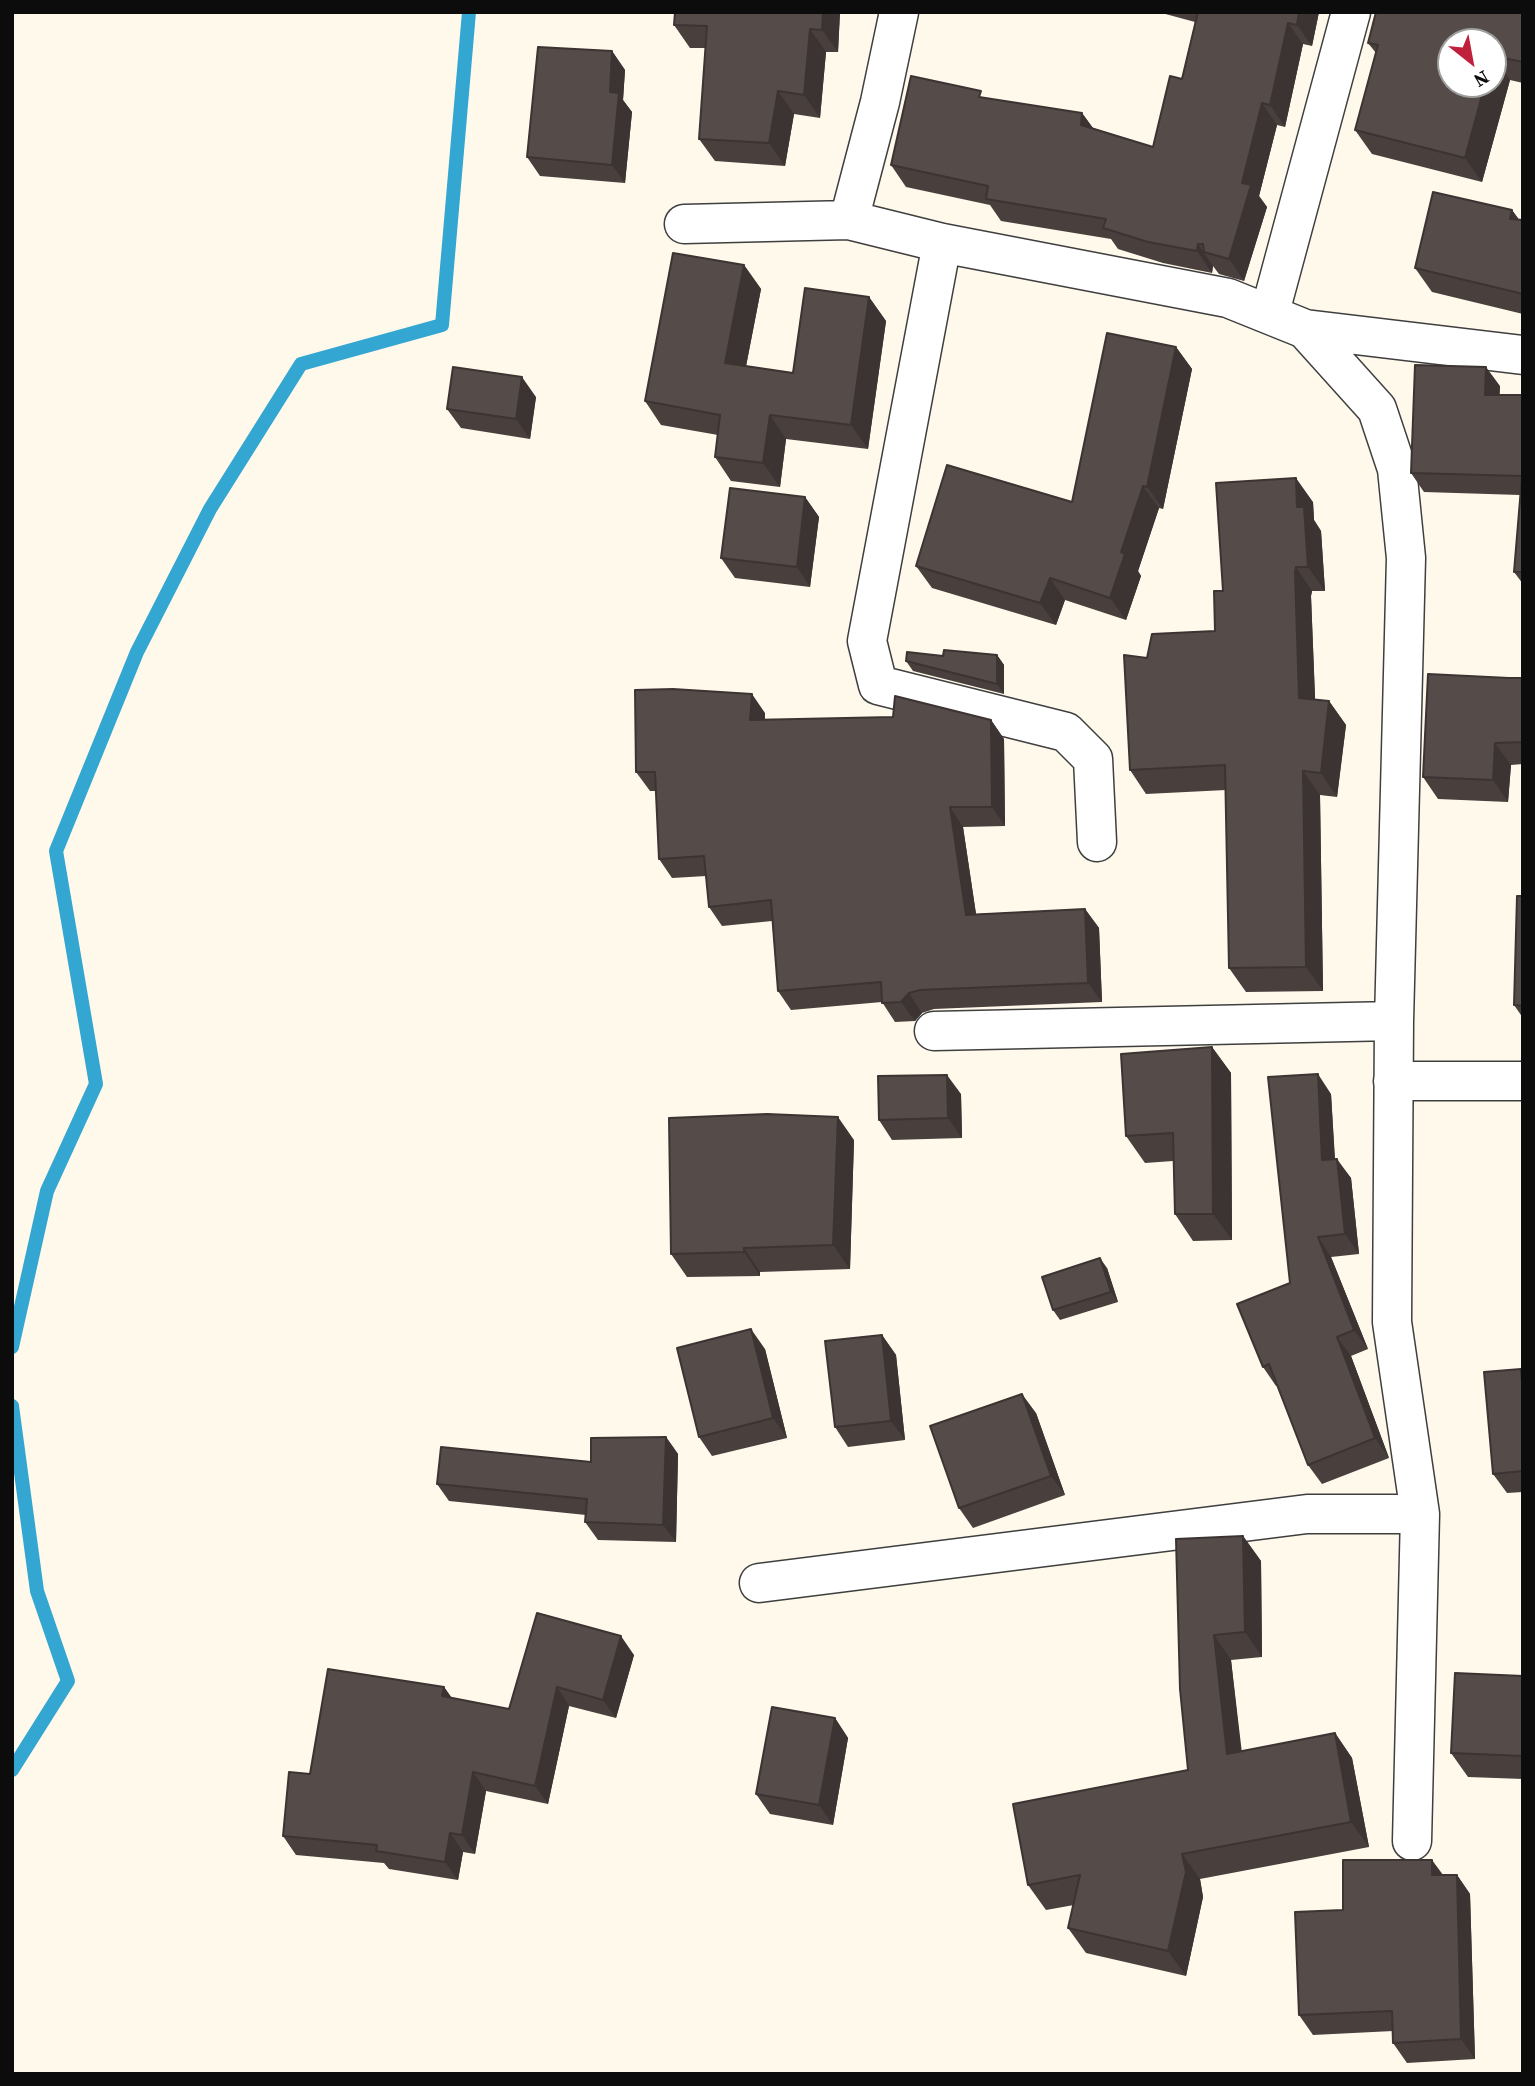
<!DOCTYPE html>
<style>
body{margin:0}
#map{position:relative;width:1535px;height:2086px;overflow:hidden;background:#fff9eb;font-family:"Source Serif 4",serif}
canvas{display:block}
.frame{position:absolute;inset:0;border:14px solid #0c0c0c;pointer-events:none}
.north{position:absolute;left:1437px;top:28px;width:70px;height:70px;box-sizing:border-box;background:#fff;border:2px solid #9e9e9e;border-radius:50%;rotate:149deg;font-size:19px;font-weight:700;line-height:28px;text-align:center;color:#0c0c0c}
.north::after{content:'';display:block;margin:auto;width:24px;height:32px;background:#bf213c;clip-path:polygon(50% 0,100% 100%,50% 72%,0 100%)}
</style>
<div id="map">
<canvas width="1535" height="2086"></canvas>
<div class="frame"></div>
<div class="north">N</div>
</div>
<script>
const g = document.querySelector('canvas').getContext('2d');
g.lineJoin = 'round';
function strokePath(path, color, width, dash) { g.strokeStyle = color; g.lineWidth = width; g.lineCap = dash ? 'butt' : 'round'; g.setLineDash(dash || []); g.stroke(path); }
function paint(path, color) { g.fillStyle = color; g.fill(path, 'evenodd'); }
strokePath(new Path2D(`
 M 12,1347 L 47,1191 L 96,1084 L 56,851 L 137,652 L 210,509 L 301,364 L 442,325 L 469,12
 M 12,1406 L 37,1591 L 68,1681 L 12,1770`), '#33a6d1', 14);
const street = new Path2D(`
 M 849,220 L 880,102 L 899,12
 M 684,224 L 849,220 L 942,243 L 1228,298 L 1305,329 L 1377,409 L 1397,469 L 1406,558 L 1394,1021 L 1392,1322 L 1420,1514 L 1412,1841
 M 942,243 L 867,641 L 878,685 L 1066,732 L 1093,759 L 1097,842
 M 1270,312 L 1351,12
 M 1305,329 L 1523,355
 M 934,1031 L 1394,1021
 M 1393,1081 L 1523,1081
 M 759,1583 L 1307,1514 L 1420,1514`);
strokePath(street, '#3f3f3f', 41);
strokePath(street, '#fff', 38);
paint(new Path2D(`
 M 675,12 L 840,12 L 838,52 L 826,52 L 820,118 L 794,114 L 785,166 L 715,161 L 699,139 L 706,48 L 690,48 L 674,25 Z
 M 1158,12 L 1319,12 L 1312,46 L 1303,44 L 1285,127 L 1277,125 L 1259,196 L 1267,207 L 1244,281 L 1219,274 L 1213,266 L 1212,273 L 1163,263 L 1118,249 L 1111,239 L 1001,221 L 990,205 L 906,187 L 891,165 L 986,98 L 1082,113 L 1093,128 L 1153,147 L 1182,79 L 1195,22 Z
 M 1523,12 L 1523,83 L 1510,80 L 1482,182 L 1372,154 L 1355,130 L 1376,53 L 1368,43 Z
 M 612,51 L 625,70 L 623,100 L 632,112 L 625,183 L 540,176 L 527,157 Z
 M 1512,210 L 1519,220 L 1523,220 L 1523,314 L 1432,292 L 1415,268 Z
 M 744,265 L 761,289 L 746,366 L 793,373 L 869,297 L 886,321 L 868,449 L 786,439 L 780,487 L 731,481 L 715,457 L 718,435 L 661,425 L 645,401 Z
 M 1176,347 L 1192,369 L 1163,509 L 1159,508 L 1138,571 L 1141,576 L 1126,620 L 1065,600 L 1056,625 L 932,588 L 916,566 L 1072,502 Z
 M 1500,386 L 1499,395 L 1523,395 L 1523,584 L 1514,572 L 1520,495 L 1424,492 L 1411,473 Z
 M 536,397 L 530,439 L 461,428 L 447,409 Z
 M 805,497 L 819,517 L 810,587 L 735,578 L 721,558 Z
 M 1313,502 L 1314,520 L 1321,531 L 1325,591 L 1312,591 L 1311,596 L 1315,699 L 1329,701 L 1346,725 L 1337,797 L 1320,795 L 1323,991 L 1246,992 L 1229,968 L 1226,790 L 1146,794 L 1130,770 L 1147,658 L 1215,631 L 1223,591 Z
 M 997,655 L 1004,665 L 1004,694 L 913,671 L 906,661 L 943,656 Z
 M 1509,678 L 1523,678 L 1523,764 L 1511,765 L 1508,802 L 1438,799 L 1423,777 Z
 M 765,713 L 765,720 L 991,720 L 1004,739 L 1005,826 L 963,827 L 976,914 L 1085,909 L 1099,928 L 1102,1002 L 934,1009 L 922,1013 L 915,1021 L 895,1022 L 882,1002 L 791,1010 L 778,991 L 772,921 L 722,926 L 709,907 L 706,876 L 672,878 L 659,859 L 656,791 L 650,791 L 636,772 Z
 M 1523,896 L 1523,1018 L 1514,1005 Z
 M 1212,1047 L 1231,1073 L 1232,1240 L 1193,1241 L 1175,1214 L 1173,1161 L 1145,1163 L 1126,1136 Z
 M 961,1094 L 962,1138 L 892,1140 L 879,1120 Z
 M 1331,1094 L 1335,1159 L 1351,1178 L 1359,1254 L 1331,1257 L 1368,1349 L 1351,1356 L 1389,1458 L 1322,1484 L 1308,1465 L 1277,1386 L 1276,1386 L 1263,1367 L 1290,1283 Z
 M 854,1140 L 850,1269 L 760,1272 L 760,1276 L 687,1277 L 671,1254 Z
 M 1107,1268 L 1118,1302 L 1060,1320 L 1053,1310 Z
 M 882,1335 L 896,1355 L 905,1440 L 848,1447 L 835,1427 Z
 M 765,1349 L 787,1438 L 712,1456 L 699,1437 Z
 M 1523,1372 L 1523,1492 L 1507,1493 L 1493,1474 Z
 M 1036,1413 L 1065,1495 L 973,1528 L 959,1508 Z
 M 666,1437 L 678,1454 L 676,1542 L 598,1540 L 585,1522 L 586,1515 L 449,1501 L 437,1484 L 591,1462 Z
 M 1243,1536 L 1261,1561 L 1262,1657 L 1231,1660 L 1241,1751 L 1335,1733 L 1352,1758 L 1369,1847 L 1200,1879 L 1203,1897 L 1186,1976 L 1086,1953 L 1068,1928 L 1074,1905 L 1046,1910 L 1028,1885 L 1188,1770 L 1180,1689 Z
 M 537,1613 L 634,1655 L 616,1718 L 569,1706 L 548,1804 L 486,1791 L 475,1854 L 463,1852 L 458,1880 L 389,1869 L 384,1863 L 296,1855 L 283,1836 L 310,1774 L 444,1687 L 452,1698 L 509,1709 Z
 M 1523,1676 L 1523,1779 L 1468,1777 L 1451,1753 Z
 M 835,1718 L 848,1738 L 833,1825 L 770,1814 L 756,1794 Z
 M 1443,1875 L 1457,1875 L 1470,1894 L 1475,2059 L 1407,2063 L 1393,2043 L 1393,2031 L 1313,2035 L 1299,2015 L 1343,1910 Z`), '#49403e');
paint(new Path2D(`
 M 823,12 L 840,12 L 838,52 L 822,30 Z
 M 1299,12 L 1319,12 L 1312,46 L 1297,25 Z
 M 1288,23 L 1303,44 L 1285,127 L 1270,105 Z
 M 810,29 L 826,52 L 820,118 L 804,95 Z
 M 612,51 L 625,70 L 623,100 L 632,112 L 625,183 L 612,165 L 610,92 Z
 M 1493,56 L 1510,80 L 1482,182 L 1465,158 L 1485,84 L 1493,84 Z
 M 778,91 L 794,114 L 785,166 L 769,143 Z
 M 1262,103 L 1277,125 L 1259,196 L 1267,207 L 1244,281 L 1229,259 L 1242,183 Z
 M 1082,113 L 1098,135 L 1081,125 Z
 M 1512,210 L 1523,225 L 1510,219 Z
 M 1198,244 L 1213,266 L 1212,273 L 1197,251 Z
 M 744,265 L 761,289 L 742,387 L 725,363 Z
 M 869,297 L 886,321 L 868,449 L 851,425 Z
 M 1176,347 L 1192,369 L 1163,509 L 1147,487 Z
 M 1486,367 L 1500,386 L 1499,414 L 1485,395 Z
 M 522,377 L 536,397 L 530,439 L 516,419 Z
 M 770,415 L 786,439 L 780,487 L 763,463 Z
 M 1296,478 L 1313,502 L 1314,520 L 1321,531 L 1325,591 L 1308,567 L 1297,507 Z
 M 1143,486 L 1159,508 L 1138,571 L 1141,576 L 1126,620 L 1110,598 L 1121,552 Z
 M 805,497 L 819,517 L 810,587 L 797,567 Z
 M 1296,567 L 1312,591 L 1311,596 L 1316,721 L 1299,698 L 1295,572 Z
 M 1050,578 L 1065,600 L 1056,625 L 1040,603 Z
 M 997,655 L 1004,665 L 1004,694 L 997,684 Z
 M 752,694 L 765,713 L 763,739 L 750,720 Z
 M 1329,701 L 1346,725 L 1337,797 L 1321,773 Z
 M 991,720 L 1004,739 L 1005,826 L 992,807 Z
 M 1495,743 L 1511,765 L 1508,802 L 1493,780 Z
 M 1303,771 L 1320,795 L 1323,991 L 1306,967 Z
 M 950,807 L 963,827 L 979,934 L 966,915 Z
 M 1085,909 L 1099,928 L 1102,1002 L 1088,983 Z
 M 909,993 L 922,1013 L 915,1021 L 901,1002 Z
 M 1212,1047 L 1231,1073 L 1232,1240 L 1213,1214 Z
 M 1318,1074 L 1331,1094 L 1336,1180 L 1322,1160 Z
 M 947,1075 L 961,1094 L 962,1138 L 948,1118 Z
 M 838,1117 L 854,1140 L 850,1269 L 833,1245 Z
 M 1337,1159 L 1351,1178 L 1359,1254 L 1345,1234 Z
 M 1318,1237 L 1331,1257 L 1368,1349 L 1354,1330 Z
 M 744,1248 L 760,1272 L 760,1276 L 744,1252 Z
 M 1100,1258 L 1107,1268 L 1118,1302 L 1111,1292 Z
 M 751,1329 L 765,1349 L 787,1438 L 773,1418 Z
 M 882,1335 L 896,1355 L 905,1440 L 891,1421 Z
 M 1337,1337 L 1351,1356 L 1389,1458 L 1375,1438 Z
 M 1022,1394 L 1036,1413 L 1065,1495 L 1051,1476 Z
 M 666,1437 L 678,1454 L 676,1542 L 663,1525 Z
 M 1243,1536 L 1261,1561 L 1262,1657 L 1245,1632 Z
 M 1214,1635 L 1231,1660 L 1245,1779 L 1227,1754 Z
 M 621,1636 L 634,1655 L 616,1718 L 603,1700 Z
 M 444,1687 L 457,1706 L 442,1696 Z
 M 557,1687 L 569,1706 L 548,1804 L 535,1786 Z
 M 835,1718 L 848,1738 L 833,1825 L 819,1805 Z
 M 1335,1733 L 1352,1758 L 1369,1847 L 1351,1822 Z
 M 473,1772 L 486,1791 L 475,1854 L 462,1835 Z
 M 450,1833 L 463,1852 L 458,1880 L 445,1862 Z
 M 1182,1854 L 1200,1879 L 1203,1897 L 1186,1976 L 1168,1951 Z
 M 1432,1860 L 1446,1879 L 1432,1875 Z
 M 1457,1875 L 1470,1894 L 1475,2059 L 1461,2039 Z`), '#3c3432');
const building = new Path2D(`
 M 675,12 L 823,12 L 822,30 L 810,29 L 804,95 L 778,91 L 769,143 L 699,139 L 707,26 L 674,25 Z
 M 1198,12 L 1299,12 L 1297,25 L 1288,23 L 1270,105 L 1262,103 L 1242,183 L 1251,185 L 1229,259 L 1204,252 L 1203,244 L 1198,244 L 1197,251 L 1148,242 L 1103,228 L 1106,219 L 986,199 L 988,186 L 891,165 L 911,76 L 981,91 L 979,97 L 1082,113 L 1081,125 L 1153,147 L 1170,76 L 1182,79 Z
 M 1376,12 L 1523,12 L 1523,62 L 1493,56 L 1493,42 L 1451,42 L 1451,84 L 1485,84 L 1465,158 L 1355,130 L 1378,45 L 1368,43 Z
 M 538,47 L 612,51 L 610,92 L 619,93 L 612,165 L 527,157 Z
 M 1433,192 L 1512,210 L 1510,219 L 1523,220 L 1523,294 L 1415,268 Z
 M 673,253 L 744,265 L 725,363 L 793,373 L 805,288 L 869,297 L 851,425 L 770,415 L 763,463 L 715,457 L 720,415 L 645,401 Z
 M 1107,333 L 1176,347 L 1147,487 L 1143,486 L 1121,552 L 1125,554 L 1110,598 L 1050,578 L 1040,603 L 916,566 L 947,465 L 1072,502 Z
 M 1415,365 L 1486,367 L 1485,395 L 1523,395 L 1523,572 L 1514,572 L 1522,476 L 1411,473 Z
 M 453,367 L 522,377 L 516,419 L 447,409 Z
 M 1296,478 L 1297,507 L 1304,507 L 1308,567 L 1296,567 L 1295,572 L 1299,698 L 1329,701 L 1321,773 L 1303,771 L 1306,967 L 1229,968 L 1225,765 L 1130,770 L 1124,655 L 1147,658 L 1152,634 L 1215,631 L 1214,591 L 1223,591 L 1216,483 Z
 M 730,488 L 805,497 L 797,567 L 721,558 Z
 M 944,650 L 997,655 L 997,684 L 906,661 L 907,652 L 943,656 Z
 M 1428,674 L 1509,678 L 1523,678 L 1523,742 L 1495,743 L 1493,780 L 1423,777 Z
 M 673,689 L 752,694 L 750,720 L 893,717 L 895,696 L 991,720 L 992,807 L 950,807 L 966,915 L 1085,909 L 1088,983 L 920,990 L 909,993 L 901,1002 L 882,1003 L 881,982 L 778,991 L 771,900 L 709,907 L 704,856 L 659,859 L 655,772 L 636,772 L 635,690 Z
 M 1517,896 L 1523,896 L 1523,1006 L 1514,1005 Z
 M 1212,1047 L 1213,1214 L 1175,1214 L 1173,1133 L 1126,1136 L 1121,1054 Z
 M 1318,1074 L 1322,1160 L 1337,1159 L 1345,1234 L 1318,1237 L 1354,1330 L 1337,1337 L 1375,1438 L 1308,1465 L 1269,1364 L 1263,1367 L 1237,1304 L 1290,1283 L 1268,1077 Z
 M 947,1075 L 948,1118 L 879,1120 L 878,1076 Z
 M 767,1114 L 838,1117 L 833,1245 L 744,1248 L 744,1252 L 671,1254 L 669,1118 Z
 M 1100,1258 L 1111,1292 L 1053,1310 L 1042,1277 Z
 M 751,1329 L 773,1418 L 699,1437 L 677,1348 Z
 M 882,1335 L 891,1421 L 835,1427 L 825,1341 Z
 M 1521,1369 L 1523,1394 L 1523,1471 L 1493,1474 L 1484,1372 Z
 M 1022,1394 L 1051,1476 L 959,1508 L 930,1426 Z
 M 666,1437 L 663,1525 L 585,1522 L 587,1499 L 437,1484 L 441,1447 L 591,1462 L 591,1438 Z
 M 1243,1536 L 1245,1632 L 1214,1635 L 1227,1754 L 1335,1733 L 1351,1822 L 1182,1854 L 1186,1872 L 1168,1951 L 1068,1928 L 1080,1875 L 1028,1885 L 1013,1804 L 1188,1770 L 1180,1689 L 1176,1539 Z
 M 537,1613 L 621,1636 L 603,1700 L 557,1687 L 535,1786 L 473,1772 L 462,1835 L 450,1833 L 445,1862 L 376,1851 L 377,1845 L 283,1836 L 289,1772 L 310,1774 L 328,1669 L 444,1687 L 442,1696 L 509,1709 Z
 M 1455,1673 L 1523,1676 L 1523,1756 L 1451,1753 Z
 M 772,1707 L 835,1718 L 819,1805 L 756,1794 Z
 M 1343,1860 L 1432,1860 L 1432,1875 L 1457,1875 L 1461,2039 L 1393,2043 L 1392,2011 L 1299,2015 L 1295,1912 L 1343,1910 Z`);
paint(building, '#554b48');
strokePath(building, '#3c3432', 2);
</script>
